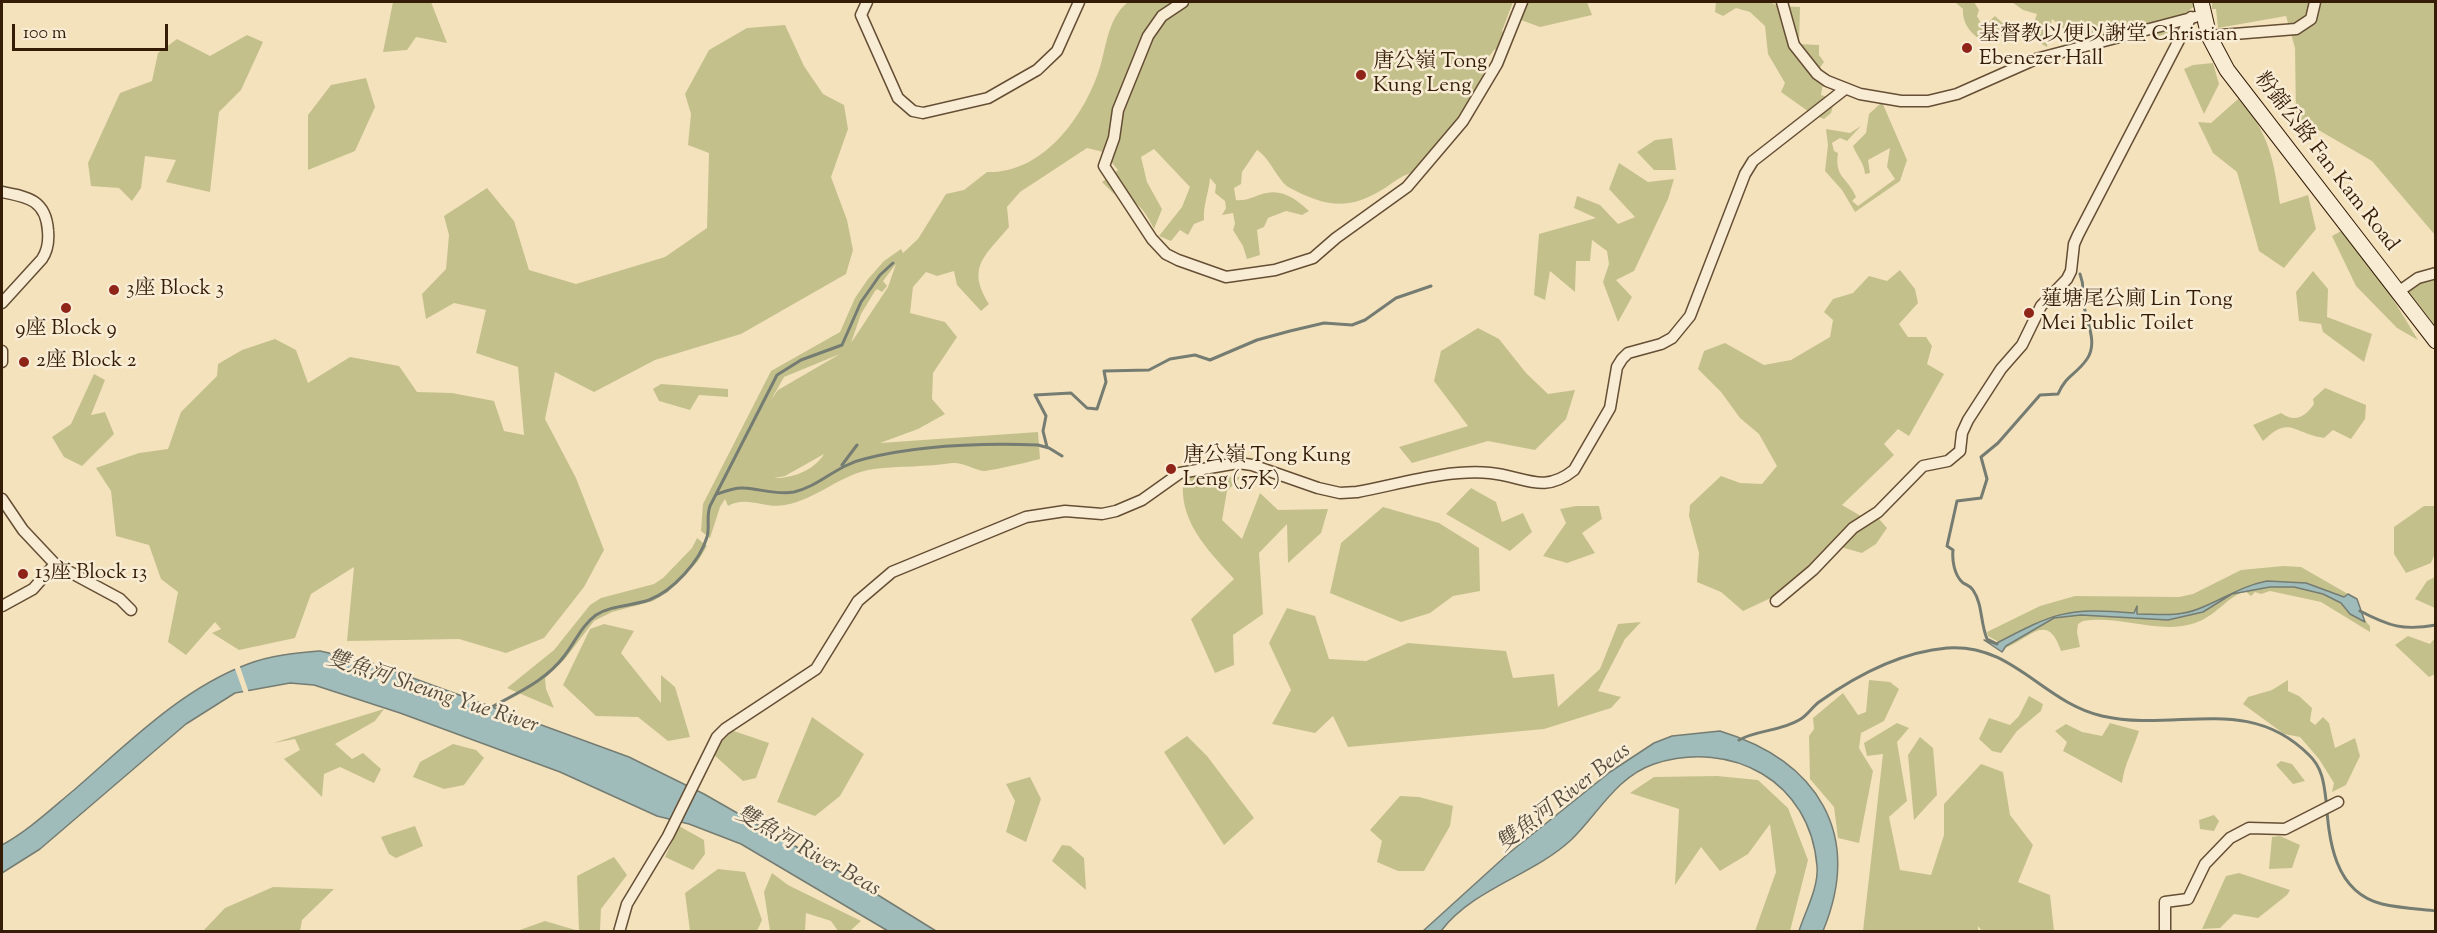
<!DOCTYPE html>
<meta charset="utf-8">
<style>
body{margin:0}
#map{position:relative;width:2437px;height:933px;overflow:hidden;background:#f4e2bd;font-family:"Sorts Mill Goudy",serif}
canvas{display:block}
.frame{position:absolute;inset:0;border:3px solid #351c07;pointer-events:none}
.scale{position:absolute;left:12px;top:24px;width:156px;height:27px;box-sizing:border-box;border:3px solid #351c07;border-top:0;padding-left:8px;font-size:18px;line-height:21px;white-space:nowrap;color:#351c07;-webkit-text-stroke:4px #f8ecd4;paint-order:stroke}
</style>
<div id="map">
<canvas width="2437" height="933"></canvas>
<div class="frame"></div>
<div class="scale">100 m</div>
</div>
<script>
const g = document.querySelector('canvas').getContext('2d');
g.lineJoin = 'round';
function paint(path, color) { g.fillStyle = color; g.fill(path, 'evenodd'); }
function strokePath(path, color, width, dash) { g.strokeStyle = color; g.lineWidth = width; g.lineCap = dash ? 'butt' : 'round'; g.setLineDash(dash || []); g.stroke(path); }
function drawText(font, color, halo, rows, align = 'center') {
  g.font = font + ' "Sorts Mill Goudy","Noto Serif TC",serif'; g.lineWidth = 5; g.setLineDash([]); g.textBaseline = 'middle'; g.strokeStyle = halo; g.fillStyle = color; for (const [text, x, y, turn = 0] of rows) {
    g.save(); g.translate(x, y); g.rotate((+turn || 0) * Math.PI / 180); g.textAlign = isNaN(turn) ? turn : align; if (halo) g.strokeText(text, 0, 0); g.fillText(text, 0, 0); g.restore();
  }
}
paint(new Path2D(`
 M 393,2 L 431,2 L 447,43 L 416,37 L 407,50 L 383,52 Z
 M 1128,2 L 1513,2 L 1502,31 L 1507,34 L 1506,47 L 1494,50 L 1481,67 L 1485,71 L 1456,127 L 1422,171 C 1406,172 1398,179 1385,188 C 1349,211 1326,207 1290,188 C 1278,182 1271,159 1257,150 L 1242,172 L 1241,184 L 1234,188 L 1236,200 C 1245,201 1251,198 1259,195 C 1280,187 1294,197 1309,211 L 1302,215 L 1286,211 L 1268,218 L 1264,227 L 1257,230 L 1260,255 L 1247,259 L 1243,246 L 1233,230 L 1235,224 L 1233,213 L 1222,215 L 1226,208 L 1225,201 L 1215,193 L 1216,185 L 1210,178 C 1209,192 1203,205 1204,220 L 1194,224 L 1188,235 L 1180,230 L 1171,241 L 1159,236 L 1182,207 L 1190,187 L 1154,149 L 1141,157 L 1147,182 L 1162,209 L 1154,229 C 1145,211 1136,197 1114,194 L 1102,182 L 1118,170 L 1103,152 L 1087,148 L 1020,192 L 1007,207 L 1009,227 C 985,256 966,267 989,304 L 981,311 L 957,285 L 954,271 L 937,276 L 926,272 L 913,287 L 910,313 L 945,322 L 957,337 L 933,373 L 932,399 L 945,414 L 918,429 L 880,443 L 1038,432 L 1040,459 C 1033,461 986,472 983,471 C 973,469 962,462 952,463 C 927,467 900,466 874,469 C 842,473 818,499 785,505 C 765,509 746,495 728,506 L 725,499 L 720,507 L 710,538 L 701,531 L 703,504 L 771,371 L 840,332 L 855,298 L 868,279 L 884,261 L 901,249 L 903,253 L 918,239 L 946,194 L 964,190 L 987,172 C 1040,174 1080,122 1097,76 C 1107,51 1105,21 1128,2 ZM 896,264 L 888,287 L 851,343 L 861,314 L 875,291 L 877,289 L 882,292 L 887,286 L 883,281 ZM 840,354 L 778,390 L 771,400 L 784,377 ZM 824,454 C 814,470 794,478 774,478 L 785,476 Z
 M 1527,2 L 1587,2 L 1592,15 L 1540,27 L 1521,20 Z
 M 1716,2 L 1770,2 L 1778,6 L 1800,7 L 1799,44 L 1819,45 L 1819,55 L 1824,62 L 1819,69 L 1823,83 L 1821,95 L 1835,99 L 1831,113 L 1824,119 L 1812,114 L 1781,92 L 1785,83 L 1768,54 L 1765,26 L 1750,12 L 1736,8 L 1723,16 L 1715,12 Z
 M 1955,2 L 1974,2 L 1979,10 L 1977,16 L 1983,27 L 1995,16 L 2008,28 L 2018,29 L 2014,40 L 1991,34 L 1990,44 C 1974,38 1962,26 1963,9 Z
 M 2012,2 L 2201,2 L 2176,19 L 2174,31 L 2159,36 L 2143,31 L 2080,42 L 2052,19 L 2047,47 L 2029,37 L 2037,14 L 2023,10 Z
 M 2212,2 L 2435,2 L 2435,235 L 2372,161 L 2296,117 L 2295,48 L 2286,16 L 2218,28 L 2216,9 L 2212,9 Z
 M 785,25 L 804,66 L 823,94 L 844,105 L 848,129 L 831,177 L 847,220 L 853,250 L 846,274 L 741,334 L 655,360 L 594,392 L 555,372 L 545,419 L 576,478 L 604,550 L 584,587 L 544,638 L 506,653 L 459,639 L 347,641 L 354,567 L 311,594 L 295,638 L 239,650 L 212,633 L 221,629 L 215,622 L 186,655 L 168,642 L 178,592 L 161,579 L 149,545 L 116,536 L 111,491 L 96,468 L 139,453 L 168,449 L 181,412 L 217,376 L 218,364 L 242,350 L 275,339 L 296,350 L 308,383 L 350,357 L 399,366 L 417,392 L 452,393 L 494,401 L 504,431 L 524,435 L 518,367 L 476,353 L 486,310 L 454,303 L 426,319 L 422,294 L 446,269 L 449,235 L 444,216 L 487,188 L 514,221 L 529,270 L 576,284 L 665,257 L 707,228 L 709,153 L 688,145 L 691,114 L 685,94 L 709,50 L 747,28 Z
 M 247,35 L 263,42 L 241,90 L 219,112 L 210,192 L 166,182 L 176,160 L 145,156 L 141,188 L 132,201 L 119,188 L 91,186 L 88,163 L 120,93 L 152,81 L 158,53 L 177,39 L 210,56 Z
 M 2213,63 L 2219,84 L 2204,114 L 2184,69 L 2193,65 Z
 M 366,78 L 375,107 L 355,151 L 308,170 L 308,115 L 331,85 Z
 M 2238,99 C 2269,131 2274,161 2280,204 L 2308,195 L 2316,229 L 2284,268 L 2259,251 L 2237,172 L 2213,153 L 2198,122 L 2211,123 Z
 M 1882,102 L 1907,160 L 1900,181 L 1855,212 L 1842,190 L 1825,171 L 1828,145 L 1826,129 L 1850,133 L 1861,126 L 1847,141 L 1840,138 L 1832,143 L 1834,151 L 1838,153 C 1834,178 1848,177 1856,197 L 1852,201 L 1858,206 L 1895,179 L 1887,167 L 1890,148 L 1868,160 L 1870,173 L 1865,174 C 1864,162 1857,157 1853,146 L 1866,133 L 1869,114 Z
 M 1672,138 L 1676,170 L 1654,170 L 1637,152 L 1655,140 Z
 M 1619,163 L 1648,182 L 1674,179 L 1668,199 L 1634,271 L 1616,280 L 1632,297 L 1618,322 L 1603,282 L 1609,264 L 1607,251 L 1592,240 L 1590,261 L 1576,261 L 1575,292 L 1550,271 L 1545,300 L 1534,295 L 1539,234 L 1596,218 L 1574,208 L 1577,196 L 1600,205 L 1618,224 L 1635,217 L 1609,189 Z
 M 2343,230 L 2388,291 L 2418,340 L 2397,328 L 2356,286 L 2332,236 Z
 M 1900,270 L 1915,289 L 1918,303 L 1899,324 L 1908,337 L 1926,337 L 1932,346 L 1927,364 L 1944,374 L 1909,436 L 1898,429 L 1884,444 L 1894,455 L 1842,505 L 1866,519 L 1879,519 L 1887,528 L 1876,544 L 1862,553 L 1837,546 L 1786,591 L 1743,611 L 1721,592 L 1697,582 L 1699,553 L 1689,516 L 1690,505 L 1721,476 L 1740,483 L 1762,484 L 1777,466 L 1759,434 L 1740,418 L 1721,392 L 1698,369 L 1704,351 L 1725,343 L 1764,365 L 1791,360 L 1830,337 L 1833,320 L 1824,312 L 1833,299 L 1853,293 L 1869,276 L 1887,281 Z
 M 2313,271 L 2328,289 L 2327,317 L 2372,334 L 2364,362 L 2323,332 L 2321,324 L 2299,321 L 2296,292 Z
 M 2435,279 L 2435,326 L 2406,289 L 2421,280 Z
 M 1478,328 L 1499,339 L 1526,373 L 1548,394 L 1575,390 L 1566,419 L 1535,450 L 1488,441 L 1412,463 L 1399,447 L 1468,426 L 1434,381 L 1441,351 Z
 M 94,374 L 105,380 L 91,415 L 105,412 L 114,434 L 82,466 L 64,457 L 52,437 L 71,424 Z
 M 661,384 L 728,389 L 728,397 L 699,395 L 690,410 L 659,401 L 653,389 Z
 M 2325,388 L 2366,405 L 2365,419 L 2351,439 L 2333,430 L 2324,438 C 2292,433 2290,415 2263,441 L 2253,425 L 2281,413 C 2295,423 2305,417 2314,404 L 2313,399 Z
 M 1184,475 L 1241,477 L 1227,491 L 1222,520 L 1242,539 L 1260,493 L 1278,510 L 1328,509 L 1321,533 L 1288,563 L 1287,524 L 1259,553 L 1263,614 L 1233,635 L 1234,665 L 1215,673 L 1191,619 L 1234,579 C 1207,549 1176,519 1184,475 Z
 M 1471,488 L 1496,502 L 1502,522 L 1523,513 L 1532,532 L 1510,551 L 1446,514 Z
 M 1576,506 L 1599,506 L 1602,519 L 1582,533 L 1595,553 L 1567,563 L 1543,556 L 1566,523 L 1560,509 Z
 M 2424,506 L 2435,506 L 2435,553 L 2431,563 L 2406,573 L 2394,554 L 2394,527 Z
 M 1383,507 L 1439,523 L 1479,548 L 1480,591 L 1453,596 L 1430,613 L 1401,622 L 1330,593 L 1341,543 Z
 M 697,538 L 707,546 L 698,561 L 668,592 L 653,601 L 612,612 L 594,621 L 564,660 L 545,678 L 546,689 L 554,708 L 507,688 L 554,650 L 590,605 L 601,598 L 654,584 L 663,578 L 692,548 Z
 M 2283,566 L 2301,567 L 2348,594 L 2344,597 L 2370,626 L 2370,632 L 2321,602 L 2270,591 L 2261,594 L 2255,592 L 2251,596 L 2245,591 C 2226,598 2216,616 2195,623 C 2159,635 2120,615 2083,621 L 2078,624 L 2077,632 L 2080,647 L 2061,651 C 2047,609 2029,641 2002,649 L 1997,641 L 1988,636 L 1987,632 L 2040,606 L 2075,596 L 2179,597 L 2193,594 L 2241,570 Z
 M 2435,577 L 2435,608 L 2415,599 L 2427,581 Z
 M 1287,608 L 1315,616 L 1329,659 L 1366,661 L 1408,643 L 1506,651 L 1513,678 L 1554,674 L 1558,707 L 1600,669 L 1618,624 L 1641,622 L 1625,639 L 1598,691 L 1621,697 L 1611,708 L 1544,729 L 1348,747 L 1333,716 L 1315,733 L 1272,724 L 1291,690 L 1269,643 Z
 M 604,624 L 634,631 L 621,653 L 661,703 L 661,675 L 675,687 L 690,737 L 668,741 L 638,717 L 596,716 L 563,685 L 590,629 Z
 M 2408,636 L 2430,644 L 2435,638 L 2435,674 L 2429,677 L 2395,645 Z
 M 1869,680 L 1890,682 L 1899,689 L 1884,721 L 1861,733 L 1859,748 L 1873,771 L 1859,843 L 1838,838 L 1834,807 L 1810,779 L 1809,736 L 1814,729 L 1813,718 L 1843,693 L 1858,715 L 1866,712 Z
 M 2288,680 L 2288,691 L 2299,696 L 2312,708 L 2310,721 L 2315,725 L 2323,717 L 2329,723 L 2335,748 L 2355,738 L 2360,756 L 2346,785 L 2332,792 L 2334,783 L 2319,759 L 2300,737 L 2284,734 L 2243,704 L 2248,697 L 2272,690 Z
 M 2029,696 L 2043,704 L 2041,711 L 2017,731 L 2001,753 L 1992,751 L 1979,739 L 1989,718 L 2010,725 L 2019,716 Z
 M 384,709 L 375,721 L 335,744 L 352,759 L 363,753 L 381,769 L 374,783 L 340,767 L 324,774 L 322,797 L 284,759 L 300,750 L 295,739 L 273,743 Z
 M 812,717 L 864,754 L 840,796 L 815,816 L 777,802 Z
 M 1897,723 L 1909,728 L 1897,742 L 1907,801 L 1889,817 L 1900,870 L 1931,875 L 1944,835 L 1944,804 L 1981,764 L 2003,772 L 2010,815 L 2033,845 L 2018,882 L 2050,895 L 2054,931 L 1982,931 L 1978,926 L 1978,932 L 1863,931 L 1883,754 L 1867,756 L 1864,743 Z
 M 2110,723 L 2139,731 C 2133,751 2125,762 2122,783 L 2063,751 L 2067,742 L 2055,731 L 2066,724 L 2082,732 L 2102,736 Z
 M 728,729 L 769,743 L 756,778 L 743,781 L 713,754 Z
 M 1187,736 L 1207,756 L 1254,818 L 1224,845 L 1164,752 Z
 M 1920,737 L 1933,748 L 1937,795 L 1914,820 L 1908,755 Z
 M 453,744 L 476,750 L 484,758 L 464,785 L 444,789 L 413,777 L 420,762 Z
 M 2281,761 L 2292,764 L 2305,781 L 2293,784 L 2276,765 Z
 M 1717,776 L 1758,780 L 1788,808 L 1808,860 L 1790,931 L 1755,931 L 1776,872 L 1770,824 L 1748,854 L 1720,871 L 1701,847 L 1675,885 L 1679,809 L 1630,793 L 1654,777 Z
 M 1030,777 L 1041,799 L 1026,842 L 1006,832 L 1015,801 L 1006,784 Z
 M 1400,796 L 1419,797 L 1453,806 L 1450,826 L 1424,871 L 1398,871 L 1377,862 L 1382,841 L 1370,830 Z
 M 2214,815 L 2219,821 L 2214,831 L 2200,829 L 2199,820 Z
 M 415,826 L 423,846 L 396,858 L 389,854 L 381,837 Z
 M 679,826 L 704,840 L 705,854 L 693,870 L 665,857 Z
 M 2280,836 L 2300,845 L 2292,868 L 2269,869 L 2272,837 Z
 M 1062,845 L 1070,846 L 1084,858 L 1086,890 L 1052,861 Z
 M 614,857 L 627,875 L 601,909 L 600,931 L 517,931 L 545,921 L 579,931 L 577,876 Z
 M 718,869 L 745,872 L 762,920 L 757,931 L 690,931 L 685,893 Z
 M 772,873 L 788,885 L 861,921 L 850,931 L 838,931 L 831,921 L 806,913 L 805,931 L 770,931 L 764,892 Z
 M 2239,873 L 2290,890 L 2287,895 L 2258,918 L 2234,914 L 2220,928 L 2202,929 L 2226,876 Z
 M 273,887 L 334,889 L 302,920 L 300,931 L 203,931 L 225,908 Z`), '#c4c08c');
const water = new Path2D(`
 M 2267,581 L 2306,583 L 2344,597 L 2348,594 L 2357,599 L 2365,622 L 2350,614 L 2341,603 L 2323,594 L 2294,587 L 2270,587 L 2232,594 L 2203,612 L 2168,620 L 2081,615 L 2054,618 L 2006,646 L 2002,652 L 1984,640 L 1995,644 C 2054,613 2066,607 2134,613 L 2137,606 L 2137,614 C 2158,614 2178,617 2198,609 C 2222,600 2241,586 2267,581 Z
 M 320,651 L 369,662 L 629,757 L 704,794 L 844,874 L 936,931 L 888,931 L 741,844 L 689,824 L 657,816 L 560,772 L 400,713 L 314,685 L 290,683 L 235,693 L 186,724 L 40,849 L 2,873 L 2,845 C 28,831 51,809 74,790 C 127,744 181,689 248,664 C 271,655 296,653 320,651 Z
 M 1720,731 C 1818,761 1863,834 1823,931 L 1799,931 C 1805,912 1819,887 1817,866 C 1810,781 1732,739 1654,764 C 1616,777 1598,814 1571,840 C 1532,876 1474,888 1441,931 L 1423,931 L 1509,853 L 1610,772 L 1654,743 L 1672,736 Z`);
paint(water, '#9fbcba');
strokePath(water, '#757c72', 1.5);
paint(new Path2D(`
 M 239,664 L 249,693 L 244,694 L 234,666 Z`), '#f4e2bd');
strokePath(new Path2D(`
 M 1047,447 L 1043,431 L 1046,416 L 1035,395 L 1071,393 L 1087,408 L 1097,409 L 1106,382 L 1104,371 L 1149,370 L 1170,359 L 1195,355 L 1210,360 L 1257,340 L 1290,331 L 1324,323 L 1352,325 L 1365,320 L 1396,298 L 1431,286
 M 842,465 L 857,445
 M 717,494 C 725,491 735,487 744,488 C 761,489 776,495 794,492 C 820,486 837,465 864,459 C 919,445 981,443 1038,445 L 1049,448 L 1062,456
 M 2360,611 C 2389,626 2403,631 2436,625
 M 1997,644 L 1987,639 C 1980,622 1983,605 1973,590 C 1970,585 1965,585 1962,582 C 1954,574 1952,560 1953,550 L 1947,546 L 1957,501 L 1981,498 L 1987,479 L 1981,457 L 1998,443 L 2040,395 L 2058,394 C 2066,375 2076,375 2087,359 C 2098,343 2087,323 2084,306 C 2081,292 2086,290 2080,274
 M 490,708 C 517,693 546,681 565,655 C 575,642 582,625 596,615 C 612,605 632,606 649,600 C 673,591 700,561 707,537 C 710,528 706,517 710,506 L 777,375 L 801,360 L 842,345 L 861,302 L 880,275 L 893,263
 M 1739,740 C 1757,730 1781,731 1799,720 C 1807,716 1812,707 1819,702 C 1857,675 1900,652 1947,648 C 2013,643 2042,702 2102,716 C 2177,733 2247,693 2309,755 C 2322,767 2324,783 2326,800 C 2329,840 2334,892 2382,904 C 2399,908 2418,909 2436,911`), '#757c72', 3);
const minor = new Path2D(`
 M 867,2 L 861,15 L 898,98 L 913,111 L 923,113 L 988,98 L 1037,70 L 1057,51 L 1079,2
 M 1183,2 L 1162,16 L 1148,36 L 1118,110 L 1114,138 L 1104,166 L 1152,239 L 1166,254 L 1178,260 L 1226,277 L 1275,270 L 1313,258 L 1336,238 L 1407,187 L 1463,121 L 1497,64 L 1522,2
 M 1782,2 L 1794,45 L 1817,74 L 1827,81 L 1860,94 L 1901,101 L 1928,101 L 1957,94 L 2036,59 L 2195,17
 M 2209,36 L 2296,29 L 2311,19 L 2315,2
 M 2,192 C 28,197 46,200 48,231 C 49,242 48,250 42,259 L 2,303
 M 2398,292 L 2418,278 L 2436,273
 M 2,351 L 2,362
 M 2,499 L 23,530 L 55,564 L 120,599 L 131,610
 M 1776,601 L 1813,570 L 1853,528 L 1878,512 L 1923,466 L 1948,461 L 1960,451 L 1962,433 L 1968,420 L 2001,369 L 2022,345 L 2041,306 L 2067,279 L 2071,271 L 2074,244 L 2078,235 L 2191,17
 M 2,606 L 33,589 L 55,564
 M 619,932 L 627,904 L 668,836 L 717,737 L 725,729 L 816,669 L 858,601 L 892,572 L 1026,517 L 1065,511 L 1102,514 L 1116,511 L 1142,500 L 1180,473 L 1238,463 L 1252,465 L 1318,488 L 1340,493 L 1357,492 C 1400,484 1447,469 1490,473 C 1524,476 1543,495 1574,470 L 1610,408 L 1617,367 L 1622,359 L 1628,353 L 1661,344 L 1672,338 L 1690,316 L 1745,174 L 1753,161 L 1845,89
 M 2165,932 L 2165,902 L 2188,899 L 2205,864 L 2230,838 L 2249,828 L 2285,829 L 2338,802`);
const secondary = new Path2D(`
 M 2201,2 L 2209,36 L 2227,70 L 2436,341`);
strokePath(minor, '#654e34', 13);
strokePath(secondary, '#351c07', 17);
strokePath(minor, '#f8ecd4', 10);
strokePath(secondary, '#f8ecd4', 15);
for (const [x, y, r, color] of [
 [1967,48,6,"#8f2418"],
 [1361,75,6,"#8f2418"],
 [114,290,6,"#8f2418"],
 [66,308,6,"#8f2418"],
 [2029,313,6,"#8f2418"],
 [24,362,6,"#8f2418"],
 [1171,469,6,"#8f2418"],
 [23,574,6,"#8f2418"]
]) { const dot = new Path2D(); dot.arc(x, y, r, 0, 2 * Math.PI); g.fillStyle = color; g.fill(dot); strokePath(dot, '#f8ecd4', 2); }
drawText('21px', '#351c07', '#f8ecd4', [
 ["基督教以便以謝堂 Christian",1979,36],
 ["Ebenezer Hall",1979,60],
 ["唐公嶺 Tong",1373,63],
 ["Kung Leng",1373,87],
 ["3座 Block 3",126,290],
 ["蓮塘尾公廁 Lin Tong",2041,301],
 ["Mei Public Toilet",2041,325],
 ["9座 Block 9",66,330,"center"],
 ["2座 Block 2",36,362],
 ["唐公嶺 Tong Kung",1183,457],
 ["Leng (57K)",1183,481],
 ["13座 Block 13",35,574]
], 'left');
drawText('21px', '#351c07', '#f8ecd4', [
 ["粉錦公路 Fan Kam Road",2325,163,52]
]);
drawText('italic 22px', '#554c3d', '#f8ecd4', [
 ["雙魚河 Sheung Yue River",432,694,18],
 ["雙魚河 River Beas",1565,799,-38],
 ["雙魚河 River Beas",807,853,29]
]);
</script>
